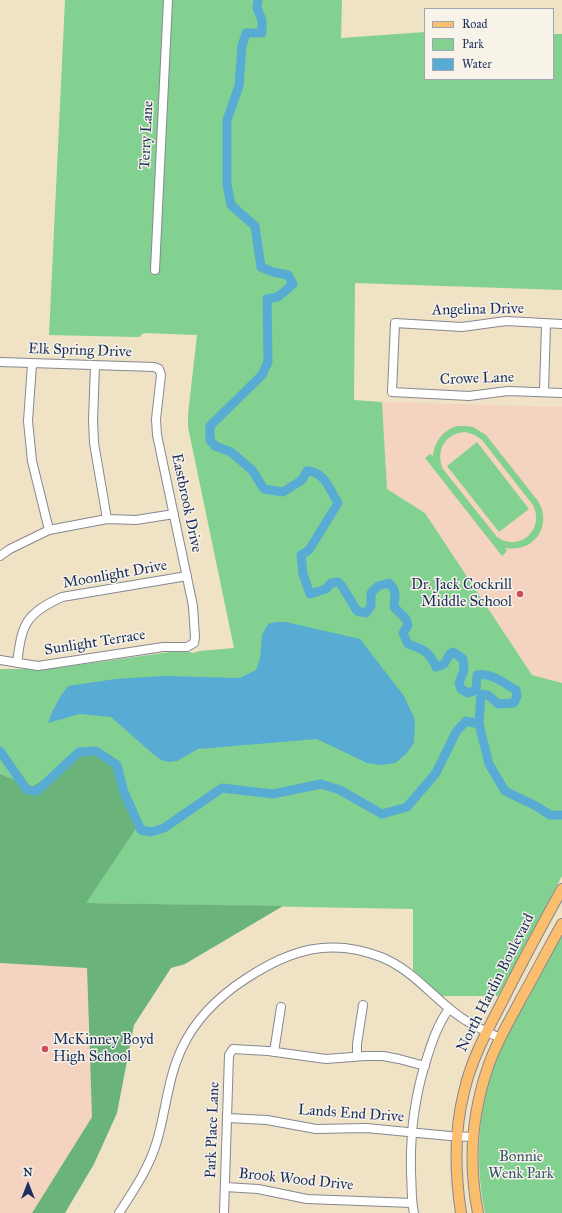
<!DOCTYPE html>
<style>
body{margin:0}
#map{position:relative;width:562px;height:1213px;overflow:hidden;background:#f0e2c5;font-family:"IM FELL Great Primer",serif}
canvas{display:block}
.legend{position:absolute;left:424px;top:8px;width:130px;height:72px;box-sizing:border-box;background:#f7f3e8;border:1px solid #9fa5b1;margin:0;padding:5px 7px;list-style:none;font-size:12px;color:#1b2f5e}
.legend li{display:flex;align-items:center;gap:8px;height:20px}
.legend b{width:20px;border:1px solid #9fa5b1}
.north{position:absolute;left:8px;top:1165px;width:40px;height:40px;-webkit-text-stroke:3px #f7f3e8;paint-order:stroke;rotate:0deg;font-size:11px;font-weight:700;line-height:16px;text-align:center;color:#1b2f5e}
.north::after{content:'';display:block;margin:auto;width:14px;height:18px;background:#1b2f5e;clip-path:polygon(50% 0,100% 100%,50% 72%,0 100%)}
</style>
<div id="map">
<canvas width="562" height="1213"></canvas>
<ul class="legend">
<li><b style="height:5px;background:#fbbe6e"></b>Road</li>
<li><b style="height:11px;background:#83d190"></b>Park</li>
<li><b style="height:11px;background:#58abd3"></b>Water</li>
</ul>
<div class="north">N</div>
</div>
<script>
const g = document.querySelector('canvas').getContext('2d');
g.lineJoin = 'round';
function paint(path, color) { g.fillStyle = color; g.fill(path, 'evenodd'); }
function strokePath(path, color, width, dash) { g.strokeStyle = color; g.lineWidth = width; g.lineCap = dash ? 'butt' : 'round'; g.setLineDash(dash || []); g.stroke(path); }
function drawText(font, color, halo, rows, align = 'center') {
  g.font = font + ' "IM FELL Great Primer",serif'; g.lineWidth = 3; g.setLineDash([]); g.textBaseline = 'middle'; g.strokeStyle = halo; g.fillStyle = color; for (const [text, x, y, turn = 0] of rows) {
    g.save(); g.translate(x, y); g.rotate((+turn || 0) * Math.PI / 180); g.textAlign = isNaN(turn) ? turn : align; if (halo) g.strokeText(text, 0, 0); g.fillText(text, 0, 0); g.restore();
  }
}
paint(new Path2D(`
 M 382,402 L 562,407 L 562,683 L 532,675 L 425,513 L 387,489 Z
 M 0,963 L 87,968 L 92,1117 L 32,1213 L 0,1213 Z`), '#f4d3c0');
paint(new Path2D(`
 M 65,0 L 342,0 L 341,38 L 425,32 L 425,79 L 553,79 L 553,34 L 562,34 L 562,290 L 355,283 L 354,400 L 382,402 L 387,489 L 425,513 L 532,675 L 562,683 L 562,876 L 498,996 L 442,996 L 413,970 L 413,909 L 85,903 L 91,894 L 90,748 L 33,786 L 0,774 L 0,669 L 49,669 L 170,652 L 185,651 L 193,653 L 199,651 L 234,648 L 188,427 L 188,414 L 197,335 L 144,333 L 139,337 L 134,337 L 49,335 Z
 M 457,426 L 467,426 L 473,427 L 486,435 L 538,501 C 553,526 534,553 505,548 L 507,551 L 502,556 L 425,458 L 430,454 L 433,456 C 434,442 443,430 457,426 ZM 465,432 L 475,435 L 482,440 L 533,505 C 545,529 520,553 497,537 L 443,469 C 435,451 445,433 465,432 Z
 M 477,442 L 529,509 L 499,532 L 447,466 Z
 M 562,934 L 562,1213 L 485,1213 C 474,1159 478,1103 499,1052 C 506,1036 515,1021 523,1006 C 536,982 549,958 562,934 Z`), '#83d190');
paint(new Path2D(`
 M 90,748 L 120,772 L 141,821 L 86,903 L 283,906 L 185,964 L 171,968 L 134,1025 L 117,1113 L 94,1164 L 65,1213 L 32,1213 L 92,1117 L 87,968 L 0,963 L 0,774 L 33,786 Z`), '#6ab37a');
paint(new Path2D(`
 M 276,622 L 286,622 L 360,639 L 404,696 L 415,720 L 414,743 L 406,754 L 395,763 L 381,765 L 367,763 L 317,739 L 198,749 L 177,761 L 169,762 L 161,760 L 153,754 L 111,717 L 80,714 L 48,723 C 53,709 59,697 68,686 L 115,679 L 164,676 L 240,678 L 256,670 L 260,659 L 262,635 L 268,624 Z`), '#58abd3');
strokePath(new Path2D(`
 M 258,0 L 257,8 L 262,20 L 262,33 L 246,33 L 242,46 L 239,86 L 227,120 L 227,184 L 231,205 L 255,226 L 261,267 L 273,272 L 288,275 L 293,284 L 278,297 L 267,299 L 268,362 L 262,375 L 210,426 L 210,440 L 215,446 L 231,452 L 252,470 L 264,489 L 283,492 L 302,480 L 307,471 C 324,471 330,490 338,503 L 309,550 L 301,555 L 303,574 L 310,594 L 326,589 L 331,583 L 338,582 L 342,586 L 357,611 L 366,613 L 371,606 L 371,593 L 378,586 L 389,583 C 397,591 395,596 394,607 L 406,619 L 408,625 L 403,633 L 408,644 C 423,649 429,651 436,667 L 444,664 L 450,654 L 453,652 L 463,659 L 464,670 L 459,683 L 461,689 L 468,693 L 476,690 L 477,675 C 491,672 505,684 516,690 L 517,696 L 514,703 L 498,704 L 488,695 L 481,694 L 479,724
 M 0,751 L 27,790 L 37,791 L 79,752 L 96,751 L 117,765 L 124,792 L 141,830 L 151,832 L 164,828 L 222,788 L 273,794 L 321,784 L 340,790 L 382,814 L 407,807 L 436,773 L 456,732 L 466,721 L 479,724 L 489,764 L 505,791 L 536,806 L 550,815 L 562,815`), '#58abd3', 9);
const minor = new Path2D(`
 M 155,270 L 168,0
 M 562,324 L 506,321 L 462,327 L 395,323 L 392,392 L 469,396 L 508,391 L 562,393
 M 0,362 L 154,367 L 159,369 L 161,375 L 156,419 L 157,435 L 193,606 L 195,637 L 194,643 L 187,647 L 163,647 L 38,666 L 0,660
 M 32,364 L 28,421 L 32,461 L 49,530
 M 95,366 L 93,420 L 94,443 L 107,519
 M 544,392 L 546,324
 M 0,556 L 10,549 L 49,530 L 107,519 L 136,520 L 174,514
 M 17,663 C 22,624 25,614 62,597 L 187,576
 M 274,1052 L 281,1007
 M 357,1056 L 357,1044 L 363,1005
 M 228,1118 L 267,1120 L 316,1129 L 366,1128 L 450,1136 L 473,1137
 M 225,1187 L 258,1189 L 307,1199 L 412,1203
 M 119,1213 C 134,1190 149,1168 157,1141 C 166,1110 168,1077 182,1048 C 196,1018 219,996 247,978 C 290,950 330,937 381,957 C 411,969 430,994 455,1013 C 468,1024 484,1030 500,1038
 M 224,1213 L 229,1055 L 233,1049 L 268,1051 L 326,1059 L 365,1056 L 383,1056 L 399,1059 L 425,1066
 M 414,1213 C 411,1200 412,1187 411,1173 C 410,1136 414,1100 425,1064 C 431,1045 437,1025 449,1009`);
const major = new Path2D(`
 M 461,1213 C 455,1173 454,1131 464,1092 C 471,1060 487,1031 502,1002 C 521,964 541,927 562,889
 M 478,1213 C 468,1163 472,1112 489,1064 C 497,1041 510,1020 521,999 C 535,974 548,949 562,924`);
strokePath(minor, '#868892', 10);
strokePath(major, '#868892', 12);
strokePath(minor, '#fff', 8);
strokePath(major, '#fbbe6e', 10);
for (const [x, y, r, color] of [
 [520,594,4,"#d1495b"],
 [45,1049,4,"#d1495b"]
]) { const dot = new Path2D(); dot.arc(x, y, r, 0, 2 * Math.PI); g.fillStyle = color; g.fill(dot); strokePath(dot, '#f7f3e8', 1.5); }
drawText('15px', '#1b2f5e', '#f7f3e8', [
 ["Terry Lane",147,135,-87],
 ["Angelina Drive",478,310,-1],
 ["Elk Spring Drive",80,351,2],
 ["Crowe Lane",477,379,-2],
 ["Eastbrook Drive",186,503,78],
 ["Moonlight Drive",115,575,-10],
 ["Sunlight Terrace",95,643,-9],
 ["North Hardin Boulevard",496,983,-63],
 ["Lands End Drive",351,1114,4],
 ["Park Place Lane",213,1130,-88],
 ["Brook Wood Drive",296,1180,6]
]);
drawText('15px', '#1b2f5e', '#f7f3e8', [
 ["Dr. Jack Cockrill",512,585],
 ["Middle School",512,602],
 ["McKinney Boyd",53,1040,"left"],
 ["High School",53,1057,"left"]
], 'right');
drawText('15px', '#35586a', '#f7f3e8', [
 ["Bonnie",521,1157],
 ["Wenk Park",521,1174]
]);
</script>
